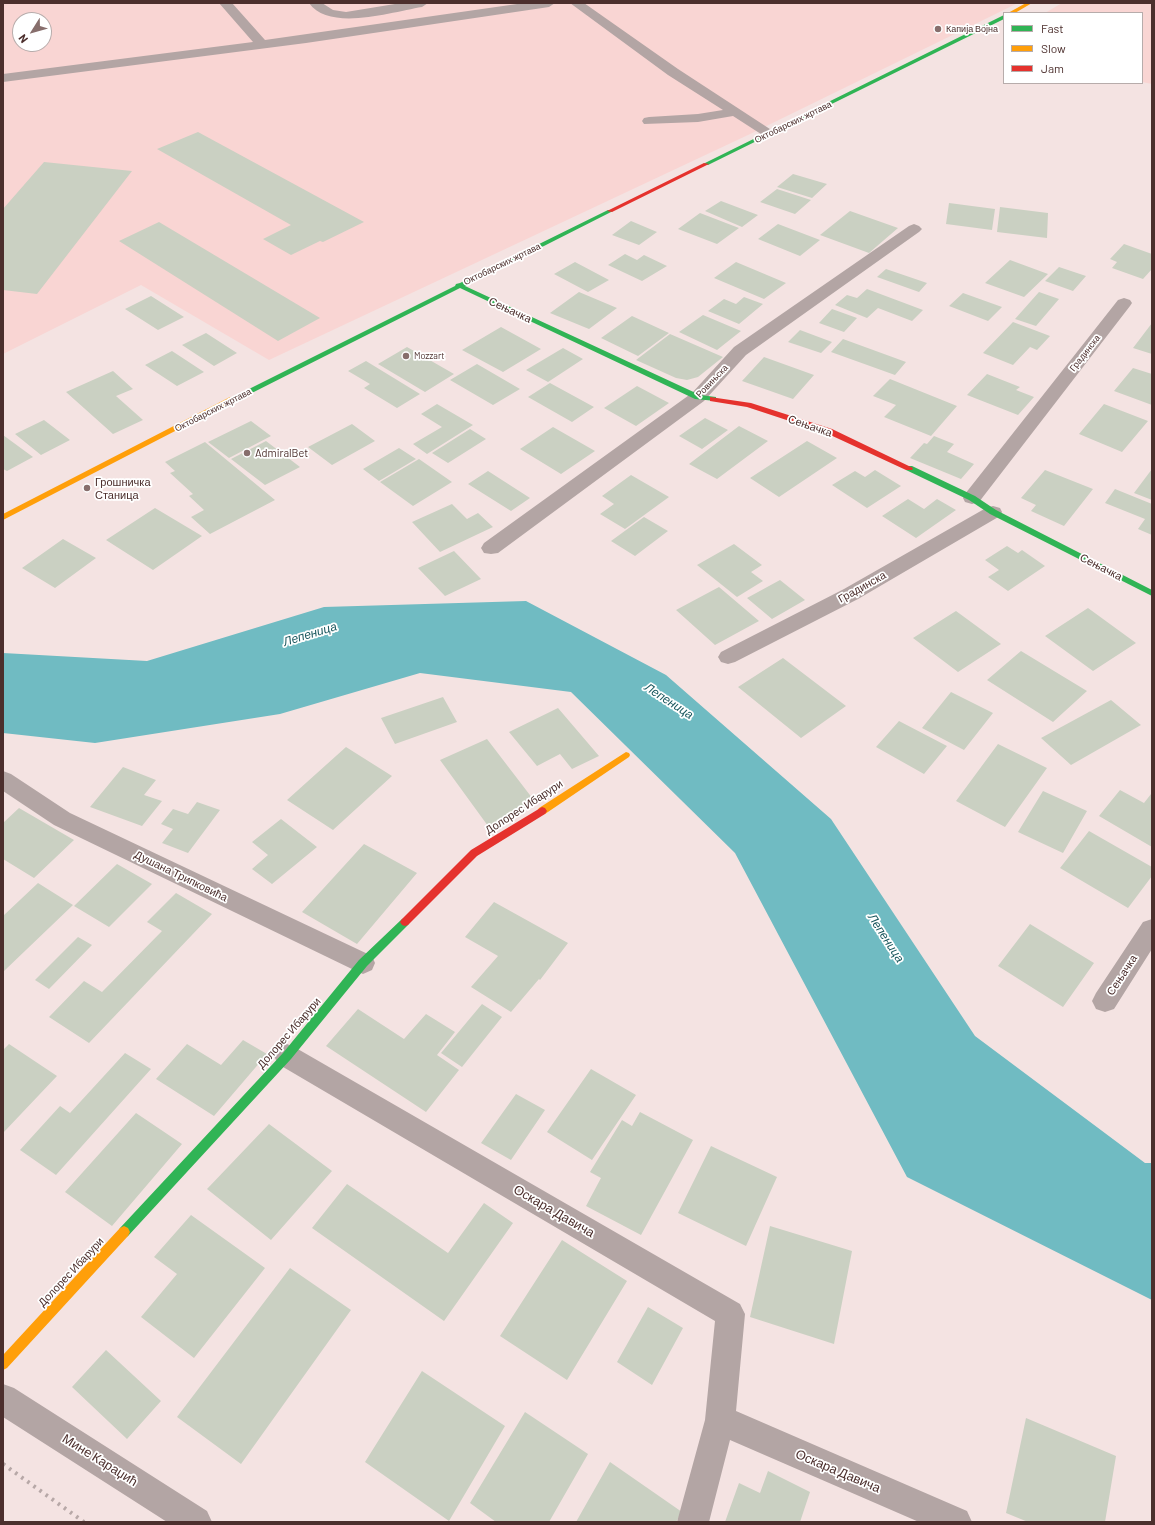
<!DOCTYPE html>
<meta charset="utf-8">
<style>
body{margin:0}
#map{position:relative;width:1155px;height:1525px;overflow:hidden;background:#f4e3e2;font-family:Barlow,sans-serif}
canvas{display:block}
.frame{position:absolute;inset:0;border:4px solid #4c2f2d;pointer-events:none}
.legend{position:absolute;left:1003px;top:12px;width:140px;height:72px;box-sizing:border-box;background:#fff;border:1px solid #b7acab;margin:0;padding:5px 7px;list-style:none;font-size:12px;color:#4c2f2d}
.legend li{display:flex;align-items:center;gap:8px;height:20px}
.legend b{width:20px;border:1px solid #b7acab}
.north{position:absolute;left:12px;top:12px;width:40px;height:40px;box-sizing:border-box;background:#fff;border:1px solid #b7acab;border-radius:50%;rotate:233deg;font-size:11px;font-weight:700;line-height:16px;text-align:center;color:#4c2f2d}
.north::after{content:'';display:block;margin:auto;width:14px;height:18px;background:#876e6c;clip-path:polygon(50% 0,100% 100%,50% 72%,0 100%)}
</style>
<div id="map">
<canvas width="1155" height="1525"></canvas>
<div class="frame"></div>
<ul class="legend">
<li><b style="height:5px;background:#30b455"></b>Fast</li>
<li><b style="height:5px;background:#ff9f0a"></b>Slow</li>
<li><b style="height:5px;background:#e5322d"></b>Jam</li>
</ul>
<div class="north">N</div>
</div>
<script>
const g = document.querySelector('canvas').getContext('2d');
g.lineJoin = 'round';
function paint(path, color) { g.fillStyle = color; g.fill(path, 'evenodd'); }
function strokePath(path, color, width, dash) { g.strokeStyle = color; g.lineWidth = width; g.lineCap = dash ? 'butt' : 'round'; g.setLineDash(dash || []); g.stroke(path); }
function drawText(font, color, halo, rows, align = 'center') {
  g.font = font + ' Barlow,sans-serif'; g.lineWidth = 3.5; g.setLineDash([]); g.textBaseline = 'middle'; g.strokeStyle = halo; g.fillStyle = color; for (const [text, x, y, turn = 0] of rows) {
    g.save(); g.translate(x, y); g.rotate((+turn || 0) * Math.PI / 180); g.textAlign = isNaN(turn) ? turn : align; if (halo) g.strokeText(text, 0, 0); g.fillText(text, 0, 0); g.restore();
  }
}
paint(new Path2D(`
 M 3,3 L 1018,3 L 748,135 L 269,360 L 141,285 L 3,354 ZM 20,20 L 44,20 L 44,44 L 20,44 Z
 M 1062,3 L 1152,3 L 1152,84 L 1142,82 L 1142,13 L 1045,13 Z`), '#f9d5d3');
paint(new Path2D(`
 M 526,601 L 666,675 L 831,819 L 975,1036 L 1145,1163 L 1152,1163 L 1152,1300 L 907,1177 L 735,853 L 571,692 L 420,673 L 280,714 L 95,743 L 3,733 L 3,653 L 147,661 L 324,607 Z`), '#70bbc2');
paint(new Path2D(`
 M 198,132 L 364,222 L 323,242 L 320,241 L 291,255 L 263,239 L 291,225 L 157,149 Z
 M 44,162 L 132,171 L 37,294 L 3,290 L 3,209 Z
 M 793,174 L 827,184 L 812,198 L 777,187 Z
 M 777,189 L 811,200 L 795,214 L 760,202 Z
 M 721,201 L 758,215 L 742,227 L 705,211 Z
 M 949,203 L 995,209 L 992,230 L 946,224 Z
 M 1000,207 L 1048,213 L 1047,238 L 997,232 Z
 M 850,211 L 898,228 L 869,253 L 820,235 Z
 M 700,213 L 739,228 L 717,244 L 678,229 Z
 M 631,221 L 657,232 L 639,245 L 612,235 Z
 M 159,222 L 320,318 L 278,341 L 119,241 Z
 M 778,224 L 820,240 L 800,256 L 758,239 Z
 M 1124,244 L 1152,254 L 1152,269 L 1143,279 L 1112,268 L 1117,262 L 1110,259 Z
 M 625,254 L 637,260 L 644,255 L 667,266 L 642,281 L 608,265 Z
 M 1010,260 L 1048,274 L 1024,297 L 985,283 Z
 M 575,262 L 609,280 L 588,292 L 554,274 Z
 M 736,262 L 786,283 L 764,299 L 714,278 Z
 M 1059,267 L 1086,276 L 1073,291 L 1045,281 Z
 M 886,269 L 927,283 L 919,292 L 877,277 Z
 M 867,289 L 923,310 L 912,321 L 878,308 L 867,318 L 835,305 L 847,295 L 857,298 Z
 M 579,292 L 617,308 L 589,329 L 550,313 Z
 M 1039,292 L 1059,299 L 1036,326 L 1015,319 Z
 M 963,293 L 1002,307 L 988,321 L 949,306 Z
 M 151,296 L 184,317 L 158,330 L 125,309 Z
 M 744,297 L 763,304 L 739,324 L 708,311 L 724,299 L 736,304 Z
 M 832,309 L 857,318 L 844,332 L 819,323 Z
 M 703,315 L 741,331 L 717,350 L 679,332 Z
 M 632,316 L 669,333 L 638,356 L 601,338 Z
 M 1013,322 L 1050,336 L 1037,350 L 1030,347 L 1013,365 L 983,353 Z
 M 1152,323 L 1152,354 L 1133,348 Z
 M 501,327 L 541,349 L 503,372 L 462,350 Z
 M 800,330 L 832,342 L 821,353 L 788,342 Z
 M 206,333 L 237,353 L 214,366 L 182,345 Z
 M 670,334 L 723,357 L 698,377 L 687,380 L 676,378 L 636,360 Z
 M 843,339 L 906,362 L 895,375 L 831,352 Z
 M 407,347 L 454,374 L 425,392 L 378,364 Z
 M 563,348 L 583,359 L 548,382 L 526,370 Z
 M 172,351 L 204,372 L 177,386 L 145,365 Z
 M 764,357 L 814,375 L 793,399 L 742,381 Z
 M 366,361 L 420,394 L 397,408 L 364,388 L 370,384 L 348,371 Z
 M 477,364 L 520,389 L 493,405 L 450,380 Z
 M 1133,368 L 1152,374 L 1152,405 L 1114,391 Z
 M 113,371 L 133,389 L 116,396 L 143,420 L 113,434 L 66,392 Z
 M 987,374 L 1020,387 L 1016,390 L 1034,397 L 1018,415 L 967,395 Z
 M 890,379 L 957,406 L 931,436 L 884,417 L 896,405 L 873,396 Z
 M 550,383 L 594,407 L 572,422 L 528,397 Z
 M 637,386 L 669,403 L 636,426 L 604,408 Z
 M 437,404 L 473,425 L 427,454 L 413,444 L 442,427 L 421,414 Z
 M 1104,404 L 1148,421 L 1122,452 L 1079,434 Z
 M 705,418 L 728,430 L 702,449 L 679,436 Z
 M 44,420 L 70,440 L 41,455 L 15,434 Z
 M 251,421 L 271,436 L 229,458 L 208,442 Z
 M 352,424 L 375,441 L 332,465 L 308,447 Z
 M 739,426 L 768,441 L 717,479 L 689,464 Z
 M 553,427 L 595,451 L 561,474 L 520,449 Z
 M 470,429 L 486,439 L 448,463 L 432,453 Z
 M 3,435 L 33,457 L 7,471 L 3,469 Z
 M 934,436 L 954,444 L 947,452 L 974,464 L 961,479 L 910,458 L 924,443 L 927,444 Z
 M 266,441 L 300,467 L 265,485 L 231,459 Z
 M 807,441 L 837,458 L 779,497 L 750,478 Z
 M 205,442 L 275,500 L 210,534 L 191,517 L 204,510 L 189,496 L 193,494 L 170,473 L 175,471 L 165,462 Z
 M 399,448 L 416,459 L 379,481 L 363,469 Z
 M 419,459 L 452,482 L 413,506 L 380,482 Z
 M 1152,469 L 1152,500 L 1134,493 Z
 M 875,470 L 901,486 L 867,508 L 832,485 L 855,471 L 865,477 Z
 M 1045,470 L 1093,489 L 1064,526 L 1031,511 L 1036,505 L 1021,498 Z
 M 488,471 L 530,498 L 511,511 L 468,484 Z
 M 631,475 L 669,497 L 625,529 L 600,514 L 614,504 L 602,496 Z
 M 1115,489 L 1152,504 L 1152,535 L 1138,529 L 1145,519 L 1105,503 Z
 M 908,499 L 924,509 L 937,499 L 956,510 L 916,538 L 882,516 Z
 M 452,504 L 467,519 L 478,513 L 493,527 L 440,552 L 412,522 Z
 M 155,508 L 202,536 L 153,570 L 106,540 Z
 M 644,517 L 668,531 L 635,556 L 611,541 Z
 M 63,539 L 96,558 L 55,588 L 22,568 Z
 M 734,544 L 762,565 L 751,572 L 763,581 L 737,597 L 697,565 Z
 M 1007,546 L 1018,553 L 1022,550 L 1045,566 L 1008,591 L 988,577 L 999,570 L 985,560 Z
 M 454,551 L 481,579 L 445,596 L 418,568 Z
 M 780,580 L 805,600 L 772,619 L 747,598 Z
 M 719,587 L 759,621 L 715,645 L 676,610 Z
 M 1088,608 L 1136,643 L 1093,671 L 1045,636 Z
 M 956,611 L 1001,644 L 958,672 L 913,638 Z
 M 1021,651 L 1087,691 L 1053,722 L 987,680 Z
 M 783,658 L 846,706 L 801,738 L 738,687 Z
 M 951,692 L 993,713 L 964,750 L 922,728 Z
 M 443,697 L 457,722 L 395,744 L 381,718 Z
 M 1111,700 L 1141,725 L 1071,765 L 1041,738 Z
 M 558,708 L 599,756 L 572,769 L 560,754 L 537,766 L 509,732 Z
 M 899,721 L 947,746 L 924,774 L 876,747 Z
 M 487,739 L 536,803 L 488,826 L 440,760 Z
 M 998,744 L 1047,768 L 1005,827 L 956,801 Z
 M 346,747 L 392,776 L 333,830 L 287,800 Z
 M 123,767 L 156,780 L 144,795 L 162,801 L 142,826 L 90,807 Z
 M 1120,790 L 1144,803 L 1151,794 L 1152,794 L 1152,847 L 1099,816 Z
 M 1043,791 L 1087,811 L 1063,853 L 1018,832 Z
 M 197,802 L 220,810 L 188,853 L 162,843 L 173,829 L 161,824 L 173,809 L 188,814 Z
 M 19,808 L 74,840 L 34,878 L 3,859 L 3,823 Z
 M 281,819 L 317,847 L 272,884 L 252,869 L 268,855 L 252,842 Z
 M 1089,831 L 1152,867 L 1152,876 L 1128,908 L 1060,868 Z
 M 364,844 L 417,873 L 357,944 L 302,912 Z
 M 117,864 L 152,884 L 109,927 L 74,906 Z
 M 38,883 L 73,905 L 3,972 L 3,916 Z
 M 176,893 L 212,914 L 89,1043 L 49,1017 L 84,981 L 102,992 L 162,931 L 147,922 Z
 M 494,902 L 568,943 L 540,980 L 539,979 L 511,1012 L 471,987 L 498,956 L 465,937 Z
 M 1030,924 L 1094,963 L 1063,1007 L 998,966 Z
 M 78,937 L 92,945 L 49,989 L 35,980 Z
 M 482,1004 L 502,1017 L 462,1067 L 441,1053 Z
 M 358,1009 L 404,1039 L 426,1014 L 455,1032 L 437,1055 L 459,1070 L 426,1112 L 326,1046 Z
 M 243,1040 L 267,1054 L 214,1116 L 156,1079 L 187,1044 L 221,1065 Z
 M 9,1044 L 57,1076 L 3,1133 L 3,1050 Z
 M 125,1053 L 151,1069 L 56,1175 L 20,1150 L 60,1106 L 70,1113 Z
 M 591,1069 L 636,1095 L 592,1160 L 547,1132 Z
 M 516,1094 L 545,1110 L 511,1160 L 481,1143 Z
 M 640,1112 L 693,1140 L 641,1235 L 586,1206 L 601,1178 L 590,1172 L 622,1120 L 632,1126 Z
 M 136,1113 L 182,1144 L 112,1226 L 65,1192 Z
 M 269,1124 L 332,1171 L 271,1240 L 207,1189 Z
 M 711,1146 L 777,1177 L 746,1246 L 678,1213 Z
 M 347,1184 L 448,1253 L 484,1203 L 513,1223 L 444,1321 L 312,1228 Z
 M 191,1215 L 265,1268 L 194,1358 L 141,1317 L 177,1274 L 154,1257 Z
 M 770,1226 L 852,1251 L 834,1344 L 750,1317 Z
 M 562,1240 L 627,1281 L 567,1380 L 500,1336 Z
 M 290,1268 L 351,1310 L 241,1464 L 177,1417 Z
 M 648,1307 L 683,1328 L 652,1385 L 617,1362 Z
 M 106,1350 L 161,1401 L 127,1439 L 72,1387 Z
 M 422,1371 L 505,1426 L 449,1521 L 365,1462 Z
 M 525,1412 L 588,1454 L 549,1522 L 496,1522 L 470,1503 Z
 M 1026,1418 L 1116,1456 L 1105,1522 L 1028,1522 L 1006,1513 Z
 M 610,1462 L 682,1512 L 676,1522 L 576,1522 Z
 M 768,1471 L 810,1492 L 800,1522 L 725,1522 L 739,1483 L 760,1493 Z`), '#cad0c2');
paint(new Path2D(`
 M 219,3 L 232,3 L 265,40 L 524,3 L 555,3 L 549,7 L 306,43 L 3,82 L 3,74 L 253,42 Z
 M 309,3 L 322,3 L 333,10 L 346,12 L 401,3 L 428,3 L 422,7 C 392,12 329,32 309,3 Z
 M 570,3 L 584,3 L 678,69 L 776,133 L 774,136 L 764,136 L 733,116 L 698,122 L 644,124 L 642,121 L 644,118 L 649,117 L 698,114 L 723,110 L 668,75 Z`), '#b3a5a4');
paint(new Path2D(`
 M 914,224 L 919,226 L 922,229 L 919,232 L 746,355 L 704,401 L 498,553 L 491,554 L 484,553 L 481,548 L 484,543 L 692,393 L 734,347 L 909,226 Z
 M 1124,298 L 1130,300 L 1132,303 L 1130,306 L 979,502 L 972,504 L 965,502 L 963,498 L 965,494 L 1118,300 Z
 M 993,506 L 1000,508 L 1002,512 L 1000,516 L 858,599 L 735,662 L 728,664 L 721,662 L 718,657 L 721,652 L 844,589 L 986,508 Z
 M 3,771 L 11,774 L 70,813 L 372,956 L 375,963 L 372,970 L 363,974 L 354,970 L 54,825 L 3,791 Z
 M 1152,919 L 1152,949 L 1114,1009 L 1105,1012 L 1096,1009 L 1092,1001 L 1096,993 L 1143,922 Z
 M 287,1044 L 296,1048 L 740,1304 L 745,1314 L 736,1411 L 967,1511 L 972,1522 L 919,1522 L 730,1440 L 709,1522 L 677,1522 L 705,1420 L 715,1321 L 278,1064 L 274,1056 L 278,1048 Z
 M 3,1384 L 14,1388 L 207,1511 L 212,1522 L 167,1522 L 3,1417 Z`), '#b3a5a4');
paint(new Path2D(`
 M 1004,15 L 1004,19 L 708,165 L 703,164 Z
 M 608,210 L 613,211 L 465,286 L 700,395 L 716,397 L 716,401 L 695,399 L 460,288 L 236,401 L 230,401 L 229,399 L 455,286 L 456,284 L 460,283 Z
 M 906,466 L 912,466 L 975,496 L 996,510 L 1152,590 L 1152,596 L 990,514 L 969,500 L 906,470 Z
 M 405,918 L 408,919 L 410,922 L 408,925 L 367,966 L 291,1059 L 128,1236 L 124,1238 L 120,1236 L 118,1232 L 120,1228 L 283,1053 L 359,960 L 402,919 Z`), '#30b455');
paint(new Path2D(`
 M 1026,3 L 1032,3 L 1015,13 L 1008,13 Z
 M 230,397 L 236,397 L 237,399 L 3,520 L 3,514 Z
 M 626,752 L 629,753 L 630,755 L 629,757 L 545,814 L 539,814 L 537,811 L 539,808 Z
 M 124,1226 L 128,1228 L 130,1232 L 128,1236 L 7,1368 L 3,1370 L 3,1355 L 120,1228 Z`), '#ff9f0a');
paint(new Path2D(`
 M 704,163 L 709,164 L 612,212 L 607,211 Z
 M 710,397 L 751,403 L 832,429 L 913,468 L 912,470 L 906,470 L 826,433 L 747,407 L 710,401 Z
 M 542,807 L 545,808 L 547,811 L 545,814 L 477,856 L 408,925 L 405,926 L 402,925 L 400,922 L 402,919 L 471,850 Z`), '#e5322d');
strokePath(new Path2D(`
 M 3,1464 L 84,1522`), '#b7a8a7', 4, [2.5, 5]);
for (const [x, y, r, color] of [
 [938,29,4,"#876e6c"],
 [406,356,4,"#876e6c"],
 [247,453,4,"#876e6c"],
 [87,488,4,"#876e6c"]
]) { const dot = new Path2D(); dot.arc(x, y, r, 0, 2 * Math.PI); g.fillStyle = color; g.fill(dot); strokePath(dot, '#fff', 1.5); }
drawText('9px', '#4c2f2d', '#fff', [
 ["Капија Војна",946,29],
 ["Mozzart",414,356]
], 'left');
drawText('9px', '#4c2f2d', '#fff', [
 ["Октобарских жртава",793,122,-26],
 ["Октобарских жртава",502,264,-26],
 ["Градинска",1085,353,-52],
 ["Ровињска",712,381,-46],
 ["Октобарских жртава",213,410,-27]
]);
drawText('11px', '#4c2f2d', '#fff', [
 ["Сењачка",510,310,25],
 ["Сењачка",810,426,19],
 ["Сењачка",1101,567,27],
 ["Градинска",862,587,-29],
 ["Долорес Ибарури",524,807,-33],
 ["Душана Трипковића",181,876,26],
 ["Сењачка",1122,975,-57],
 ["Долорес Ибарури",289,1033,-49],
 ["Долорес Ибарури",71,1272,-47]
]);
drawText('11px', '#4c2f2d', '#fff', [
 ["AdmiralBet",255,453],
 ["Грошничка",95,482],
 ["Станица",95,495]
], 'left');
drawText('italic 12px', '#19575d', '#fff', [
 ["Лепеница",310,634,-17],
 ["Лепеница",669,701,33],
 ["Лепеница",886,938,57]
]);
drawText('13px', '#4c2f2d', '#fff', [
 ["Оскара Давича",554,1211,30],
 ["Мине Караџић",100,1460,32],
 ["Оскара Давича",838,1471,23]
]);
</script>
